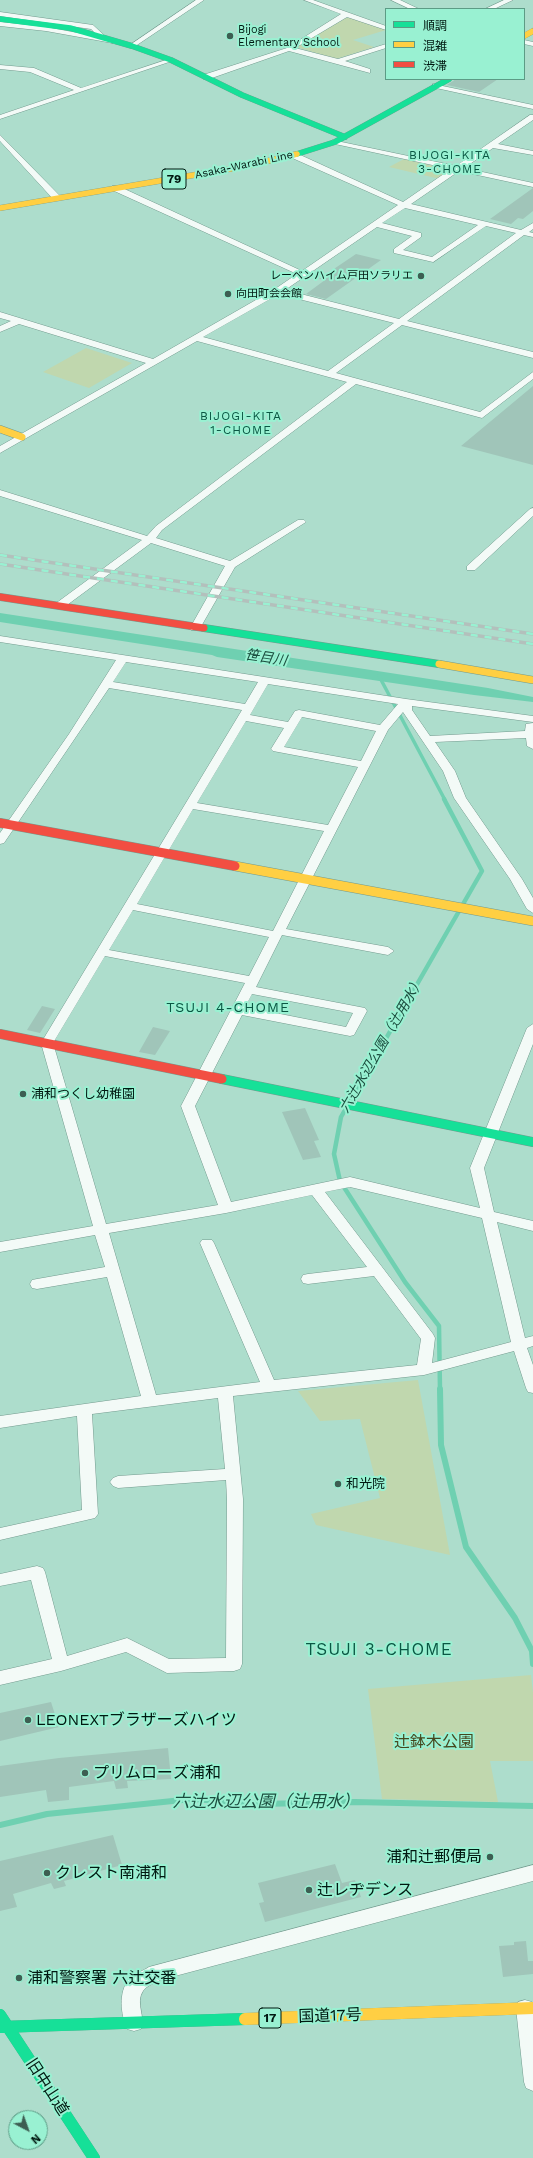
<!DOCTYPE html>
<meta charset="utf-8">
<style>
body{margin:0}
#map{position:relative;width:533px;height:2158px;overflow:hidden;background:#adddcc;font-family:"Work Sans","Noto Sans JP",sans-serif}
canvas{display:block}
.legend{position:absolute;left:385px;top:8px;width:140px;height:72px;box-sizing:border-box;background:#99f1d2;border:1px solid #5c9b85;margin:0;padding:5px 7px;list-style:none;font-size:12px;color:#001911}
.legend li{display:flex;align-items:center;gap:8px;height:20px}
.legend b{width:20px;border:1px solid #5c9b85}
.north{position:absolute;left:8px;top:2110px;width:40px;height:40px;box-sizing:border-box;background:#99f1d2;border:1px solid #5c9b85;border-radius:50%;rotate:139deg;font-size:11px;font-weight:700;line-height:16px;text-align:center;color:#001911}
.north::after{content:'';display:block;margin:auto;width:14px;height:18px;background:#3d5e52;clip-path:polygon(50% 0,100% 100%,50% 72%,0 100%)}
</style>
<div id="map">
<canvas width="533" height="2158"></canvas>
<ul class="legend">
<li><b style="height:5px;background:#16e098"></b>順調</li>
<li><b style="height:5px;background:#ffcf43"></b>混雑</li>
<li><b style="height:5px;background:#f24e42"></b>渋滞</li>
</ul>
<div class="north">N</div>
</div>
<script>
const g = document.querySelector('canvas').getContext('2d');
g.lineJoin = 'round';
function paint(path, color) { g.fillStyle = color; g.fill(path, 'evenodd'); }
function strokePath(path, color, width, dash) { g.strokeStyle = color; g.lineWidth = width; g.lineCap = dash ? 'butt' : 'round'; g.setLineDash(dash || []); g.stroke(path); }
function drawText(font, color, halo, rows, align = 'center') {
  g.font = font + ' "Work Sans","Noto Sans JP",sans-serif'; g.lineWidth = 4; g.setLineDash([]); g.textBaseline = 'middle'; g.strokeStyle = halo; g.fillStyle = color; for (const [text, x, y, turn = 0] of rows) {
    g.save(); g.translate(x, y); g.rotate((+turn || 0) * Math.PI / 180); g.textAlign = isNaN(turn) ? turn : align; if (halo) g.strokeText(text, 0, 0); g.fillText(text, 0, 0); g.restore();
  }
}
paint(new Path2D(`
 M 351,17 L 386,30 L 353,40 L 374,47 L 336,59 L 296,47 L 346,18 Z
 M 404,159 L 452,170 L 440,179 L 389,167 Z
 M 86,348 L 132,363 L 89,388 L 43,372 Z
 M 418,1380 L 450,1555 L 316,1525 L 311,1514 L 380,1498 L 360,1419 L 320,1421 L 298,1391 Z
 M 531,1675 L 533,1693 L 533,1761 L 490,1761 L 498,1802 L 382,1799 L 368,1689 Z`), '#c0d7ae');
paint(new Path2D(`
 M 0,613 L 488,688 L 533,697 L 533,702 L 474,695 L 217,657 L 212,655 L 0,622 Z`), '#6fd0b1');
strokePath(new Path2D(`
 M 379,676 L 445,800`), '#6fd0b1', 3.5);
strokePath(new Path2D(`
 M 440,1390 L 439,1326 L 405,1282 L 340,1181 L 334,1154 L 341,1117 L 482,871 L 444,799`), '#6fd0b1', 4.5);
strokePath(new Path2D(`
 M 440,1389 L 441,1445 L 466,1547 L 515,1618 L 532,1651 L 533,1664
 M 0,1825 L 47,1814 L 192,1799 L 260,1804 L 355,1802 L 533,1806`), '#6fd0b1', 6);
paint(new Path2D(`
 M 456,79 L 498,79 L 479,92 L 447,85 Z
 M 533,188 L 533,211 L 523,219 L 518,218 L 511,224 L 490,219 Z
 M 356,254 L 381,260 L 326,299 L 306,294 L 325,280 L 319,279 Z
 M 533,386 L 533,465 L 461,446 Z
 M 42,1006 L 55,1009 L 40,1033 L 27,1030 Z
 M 153,1027 L 170,1031 L 155,1055 L 139,1052 Z
 M 305,1108 L 319,1140 L 314,1141 L 321,1157 L 303,1160 L 282,1112 Z
 M 51,1702 L 59,1727 L 0,1741 L 0,1713 Z
 M 168,1748 L 171,1779 L 127,1781 L 128,1788 L 116,1789 L 114,1781 L 69,1787 L 69,1800 L 48,1802 L 46,1790 L 0,1797 L 0,1766 L 59,1758 Z
 M 113,1835 L 122,1865 L 64,1881 L 66,1886 L 54,1889 L 51,1883 L 13,1894 L 17,1907 L 0,1911 L 0,1861 Z
 M 335,1864 L 342,1883 L 355,1880 L 361,1897 L 265,1922 L 259,1903 L 264,1902 L 258,1883 Z
 M 526,1941 L 528,1961 L 533,1961 L 533,1974 L 503,1977 L 499,1946 L 514,1945 L 514,1942 Z`), '#a0c5b9');
const street = new Path2D(`
 M 196,0 L 204,0 L 134,47 L 130,47 L 130,45 Z
 M 304,0 L 313,0 L 386,26 L 386,30 L 347,17 L 295,48 L 338,59 L 386,44 L 386,48 L 345,61 L 370,69 L 370,73 L 289,51 L 209,79 L 203,79 L 203,75 L 287,48 L 341,14 Z
 M 391,0 L 400,0 L 419,9 L 410,9 Z
 M 504,0 L 513,0 L 494,9 L 485,9 Z
 M 0,12 L 93,25 L 107,38 L 121,42 L 118,44 L 46,31 L 0,26 L 0,22 L 46,27 L 99,37 L 91,29 L 0,16 Z
 M 524,40 L 533,42 L 533,46 L 524,44 Z
 M 169,59 L 175,60 L 0,119 L 0,115 L 74,90 L 30,72 L 0,69 L 0,65 L 34,68 L 81,88 Z
 M 433,84 L 533,105 L 533,109 L 436,88 L 433,88 Z
 M 530,115 L 533,115 L 533,120 L 498,144 L 533,151 L 533,155 L 493,148 L 464,168 L 533,183 L 533,187 L 459,171 L 411,204 L 521,230 L 533,223 L 533,229 L 529,232 L 533,233 L 533,237 L 524,235 L 407,321 L 533,352 L 533,358 L 402,325 L 336,373 L 480,412 L 533,372 L 533,379 L 482,418 L 356,384 L 162,530 L 156,538 L 230,561 L 298,520 L 304,520 L 306,522 L 235,567 L 199,630 L 191,630 L 190,628 L 225,566 L 151,543 L 63,608 L 55,608 L 55,604 L 142,540 L 0,496 L 0,490 L 147,536 L 156,526 L 347,382 L 197,341 L 0,453 L 0,446 L 146,363 L 19,324 L 0,332 L 0,326 L 11,321 L 0,318 L 0,312 L 153,359 L 275,289 L 297,274 L 112,190 L 112,186 L 118,186 L 302,271 L 398,205 L 290,157 L 290,153 L 296,153 L 403,202 L 451,169 L 335,144 L 332,144 L 332,140 L 456,166 ZM 405,208 L 478,225 L 432,257 L 403,250 L 421,237 L 421,233 L 382,223 ZM 486,226 L 516,233 L 399,319 L 285,290 L 377,227 L 412,236 L 394,249 L 394,253 L 433,262 ZM 279,294 L 394,323 L 328,371 L 203,337 Z
 M 0,135 L 60,196 L 60,200 L 54,200 L 0,141 Z
 M 533,508 L 533,516 L 475,570 L 467,570 L 467,566 L 530,509 Z
 M 0,636 L 406,699 L 533,716 L 533,722 L 412,706 L 412,710 L 430,736 L 525,731 L 526,724 L 533,723 L 533,749 L 527,746 L 526,738 L 435,742 L 455,771 L 466,798 L 522,879 L 533,898 L 533,913 L 527,909 L 510,879 L 454,798 L 443,771 L 403,712 L 388,730 L 286,929 L 388,947 L 394,951 L 388,955 L 282,935 L 256,987 L 365,1008 L 367,1011 L 354,1035 L 350,1036 L 242,1015 L 195,1106 L 231,1202 L 350,1177 L 480,1208 L 470,1168 L 527,1028 L 533,1024 L 533,1044 L 484,1168 L 494,1212 L 533,1221 L 533,1231 L 497,1222 L 525,1338 L 533,1336 L 533,1346 L 527,1348 L 533,1365 L 533,1393 L 528,1392 L 526,1388 L 514,1351 L 424,1375 L 233,1396 L 243,1499 L 242,1664 L 240,1669 L 234,1671 L 167,1673 L 126,1652 L 61,1671 L 0,1685 L 0,1671 L 52,1659 L 31,1580 L 0,1586 L 0,1574 L 37,1566 L 43,1568 L 45,1572 L 67,1656 L 127,1638 L 169,1659 L 226,1658 L 227,1499 L 226,1480 L 118,1488 L 113,1486 L 110,1482 L 113,1478 L 118,1476 L 225,1469 L 218,1398 L 92,1414 L 98,1514 L 95,1518 L 0,1540 L 0,1528 L 82,1510 L 77,1416 L 0,1428 L 0,1416 L 141,1396 L 107,1277 L 37,1289 L 32,1288 L 30,1284 L 32,1280 L 37,1279 L 105,1267 L 95,1235 L 0,1252 L 0,1242 L 93,1226 L 41,1043 L 242,710 L 109,688 L 4,843 L 0,844 L 0,833 L 69,734 L 116,660 L 0,642 ZM 126,662 L 258,682 L 245,704 L 113,682 ZM 268,684 L 398,704 L 380,725 L 299,710 L 295,711 L 288,722 L 250,715 ZM 302,717 L 376,731 L 361,761 L 284,747 ZM 246,721 L 284,728 L 271,749 L 273,751 L 358,767 L 328,825 L 197,803 ZM 193,809 L 324,831 L 273,931 L 137,904 ZM 133,910 L 269,937 L 249,976 L 109,950 ZM 105,956 L 245,983 L 181,1106 L 218,1205 L 106,1224 L 53,1043 ZM 252,994 L 353,1013 L 346,1027 L 245,1007 ZM 350,1187 L 482,1218 L 511,1342 L 432,1363 L 435,1338 L 433,1334 L 325,1192 ZM 312,1195 L 367,1267 L 308,1274 L 303,1275 L 301,1279 L 303,1283 L 308,1284 L 374,1276 L 421,1339 L 417,1365 L 274,1380 L 214,1243 L 212,1240 L 202,1240 L 200,1243 L 260,1382 L 156,1395 L 109,1233 L 226,1213 Z
 M 533,1865 L 533,1881 L 160,1980 C 155,1983 146,1986 143,1991 C 135,2003 146,2017 141,2029 L 134,2031 L 127,2029 C 121,2014 118,1993 129,1979 C 134,1974 143,1971 149,1967 Z
 M 525,2000 L 532,2002 L 533,2005 L 533,2091 L 526,2088 L 524,2082 L 516,2008 L 518,2002 Z`);
const fastFar3 = new Path2D(`
 M 0,19 L 70,28 L 132,46 L 171,60 L 242,95 L 345,137
 M 297,154 L 335,142 L 449,79`);
const fastFar2 = new Path2D(`
 M 204,628 L 439,664`);
const fastFar1 = new Path2D(`
 M 222,1079 L 533,1142`);
const fast = new Path2D(`
 M 0,2015 L 94,2158
 M 0,2027 L 245,2019`);
const slowFar3 = new Path2D(`
 M 524,36 L 533,31
 M 0,208 L 247,166 L 297,154`);
const slowFar2 = new Path2D(`
 M 0,429 L 22,437
 M 439,664 L 533,680`);
const slowFar1 = new Path2D(`
 M 235,866 L 533,921`);
const slow = new Path2D(`
 M 245,2019 L 533,2008`);
const jamFar1 = new Path2D(`
 M 0,597 L 204,628`);
const jam = new Path2D(`
 M 0,823 L 235,866
 M 0,1034 L 222,1079`);
strokePath(street, '#739a8e', 1);
strokePath(fastFar3, '#739a8e', 6);
strokePath(fastFar2, '#739a8e', 8);
strokePath(fastFar1, '#739a8e', 10);
strokePath(fast, '#739a8e', 12);
strokePath(slowFar3, '#739a8e', 6);
strokePath(slowFar2, '#739a8e', 8);
strokePath(slowFar1, '#739a8e', 10);
strokePath(slow, '#739a8e', 12);
strokePath(jamFar1, '#739a8e', 8);
strokePath(jam, '#739a8e', 10);
paint(street, '#f3faf7');
strokePath(fastFar3, '#16e098', 5.5);
strokePath(fastFar2, '#16e098', 7);
strokePath(fastFar1, '#16e098', 9);
strokePath(fast, '#16e098', 12);
strokePath(slowFar3, '#ffcf43', 5.5);
strokePath(slowFar2, '#ffcf43', 7);
strokePath(slowFar1, '#ffcf43', 9);
strokePath(slow, '#ffcf43', 12);
strokePath(jamFar1, '#f24e42', 7);
strokePath(jam, '#f24e42', 9);
const rail = new Path2D(`
 M 0,555 L 533,634
 M 0,564 L 533,644`);
strokePath(rail, '#b3c0bc', 3.5);
strokePath(rail, '#99f1d2', 2.5, [7]);
for (const [x, y, r, color] of [
 [230,36,4,"#3d5e52"],
 [421,276,4,"#3d5e52"],
 [228,294,4,"#3d5e52"],
 [23,1094,4,"#3d5e52"],
 [338,1484,4,"#3d5e52"],
 [28,1720,4,"#3d5e52"],
 [85,1773,4,"#3d5e52"],
 [490,1857,4,"#3d5e52"],
 [47,1873,4,"#3d5e52"],
 [309,1890,4,"#3d5e52"],
 [19,1978,4,"#3d5e52"]
]) { const dot = new Path2D(); dot.arc(x, y, r, 0, 2 * Math.PI); g.fillStyle = color; g.fill(dot); strokePath(dot, '#99f1d2', 1.5); }
drawText('11px', '#001911', '#99f1d2', [
 ["Bijogi",238,30],
 ["Elementary School",238,43],
 ["レーベンハイム戸田ソラリエ",413,276,"right"],
 ["向田町会会館",236,294]
], 'left');
drawText('11px', '#001911', '#99f1d2', [
 ["Asaka-Warabi Line",244,165,-12]
]);
g.letterSpacing = '1px';
drawText('12px', '#0a5743', '#99f1d2', [
 ["BIJOGI-KITA",450,155],
 ["3-CHOME",450,169],
 ["BIJOGI-KITA",241,416],
 ["1-CHOME",241,430]
]);
g.letterSpacing = '0px';
for (const [x, y, w] of [
 [174,179,24],
 [270,2018,22]
]) { const box = new Path2D(); box.roundRect(x - w / 2, y - 10, w, 20, 3); g.fillStyle = '#99f1d2'; g.fill(box); strokePath(box, '#001911', 1); }
drawText('bold 12px', '#001911', null, [
 ["79",174,179],
 ["17",270,2018]
]);
drawText('13px', '#001911', '#99f1d2', [
 ["浦和つくし幼稚園",31,1094],
 ["和光院",346,1484]
], 'left');
drawText('italic 14px', '#1c4e3f', '#99f1d2', [
 ["笹目川",266,658,9],
 ["六辻水辺公園（辻用水）",382,1045,-60]
]);
g.letterSpacing = '1px';
drawText('14px', '#0a5743', '#99f1d2', [
 ["TSUJI 4-CHOME",228,1008]
]);
g.letterSpacing = '0px';
drawText('16px', '#001911', '#99f1d2', [
 ["LEONEXTブラザーズハイツ",36,1720],
 ["プリムローズ浦和",93,1773],
 ["浦和辻郵便局",482,1857,"right"],
 ["クレスト南浦和",55,1873],
 ["辻レヂデンス",317,1890],
 ["浦和警察署 六辻交番",27,1978]
], 'left');
drawText('16px', '#46471e', '#99f1d2', [
 ["辻鉢木公園",434,1742]
]);
drawText('16px', '#001911', '#99f1d2', [
 ["国道17号",330,2016,-2],
 ["旧中山道",47,2087,57]
]);
g.letterSpacing = '1px';
drawText('17px', '#0a5743', '#99f1d2', [
 ["TSUJI 3-CHOME",379,1650]
]);
g.letterSpacing = '0px';
drawText('italic 17px', '#1c4e3f', '#99f1d2', [
 ["六辻水辺公園（辻用水）",266,1802]
]);
</script>
